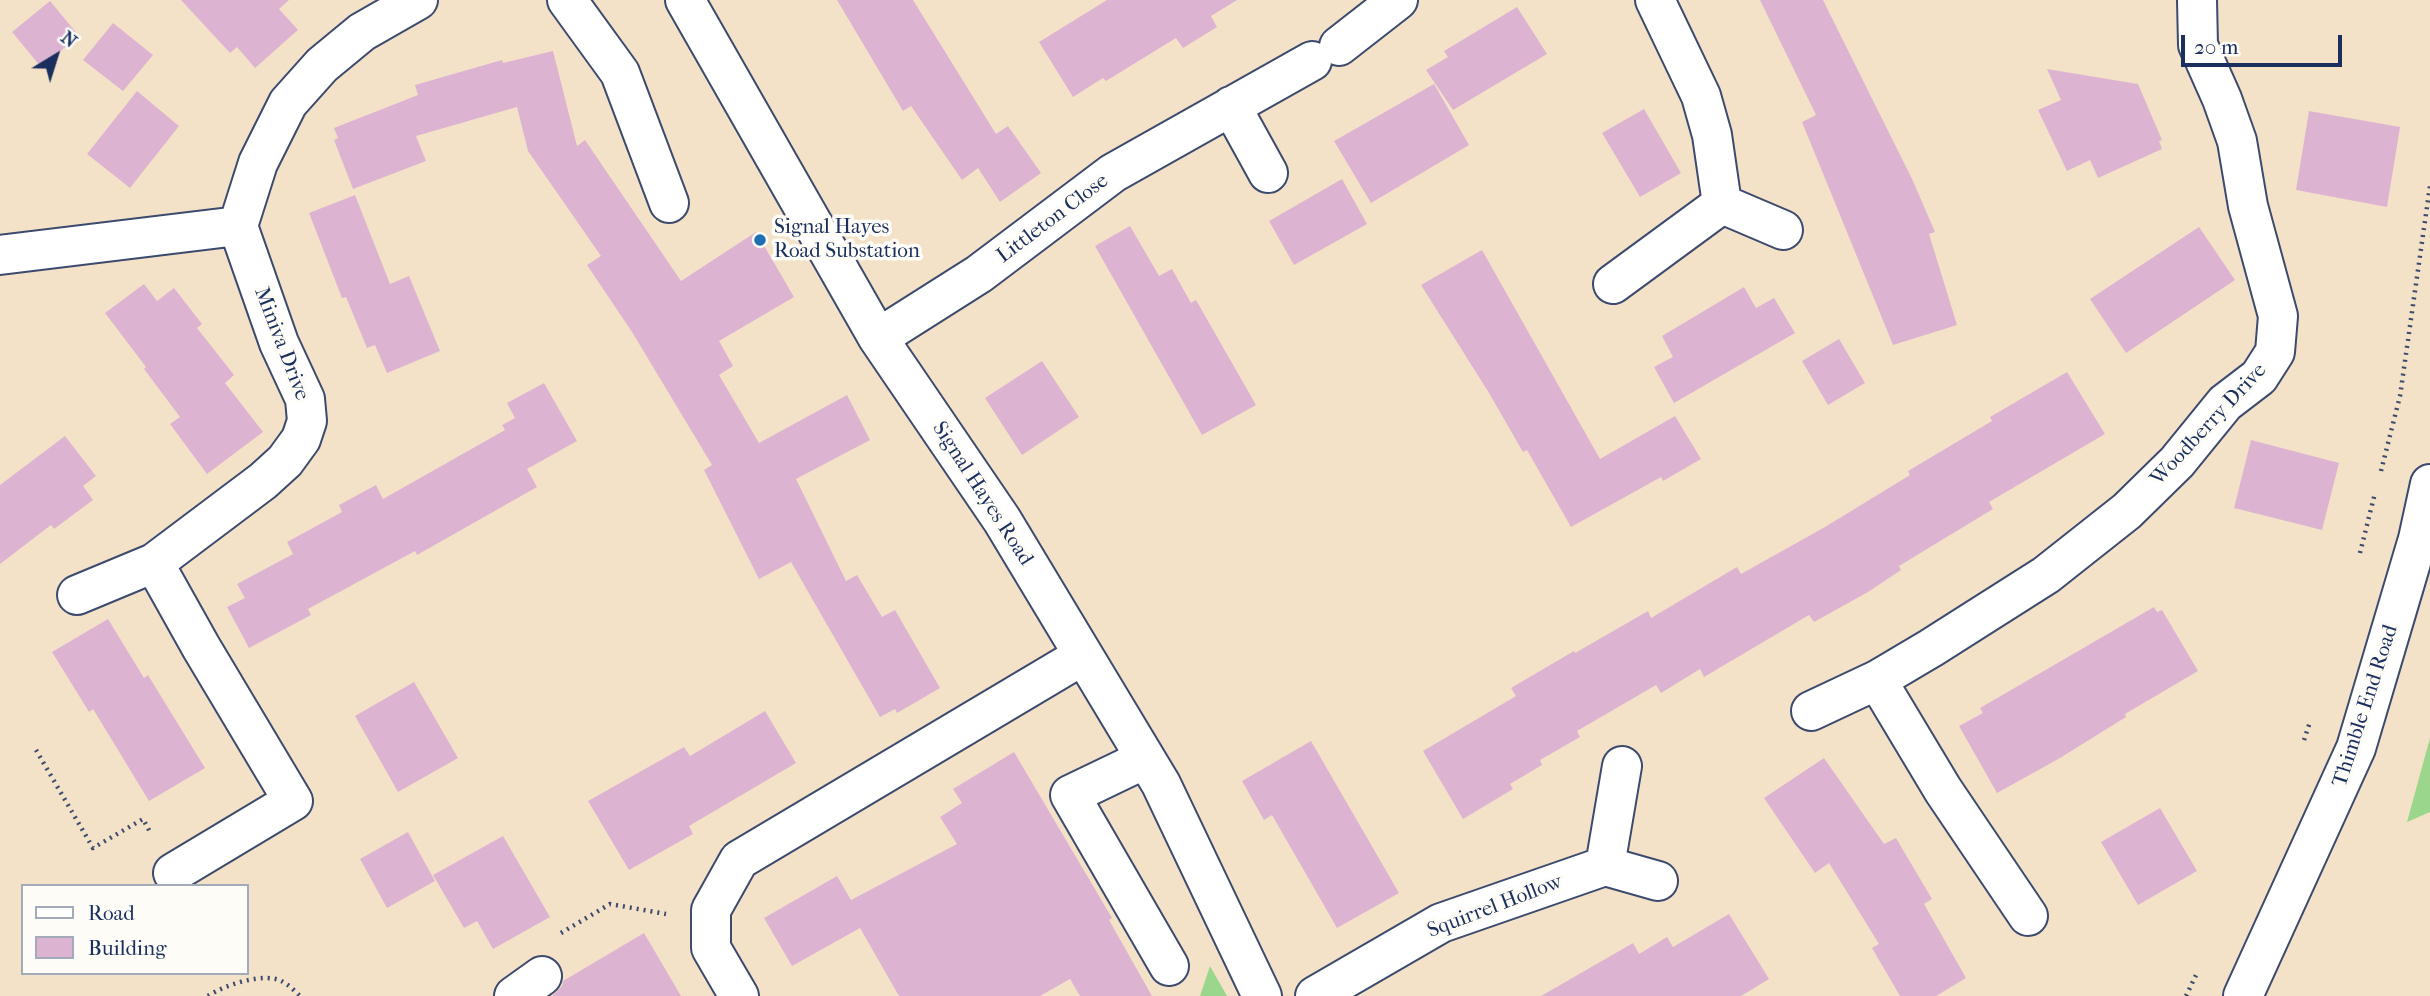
<!DOCTYPE html>
<style>
body{margin:0}
#map{position:relative;width:2430px;height:996px;overflow:hidden;background:#f4e2c8;font-family:"IM FELL French Canon",serif}
canvas{display:block}
.legend{position:absolute;left:21px;top:884px;width:228px;height:91px;box-sizing:border-box;background:#fdfcf7;border:2px solid #a3aaba;margin:0;padding:9px 12px;list-style:none;font-size:21px;color:#1b2f5e}
.legend li{display:flex;align-items:center;gap:14px;height:35px}
.legend b{width:35px;border:2px solid #a3aaba}
.north{position:absolute;left:21px;top:21px;width:70px;height:70px;-webkit-text-stroke:5px #fdfcf7;paint-order:stroke;rotate:38deg;font-size:19px;font-weight:700;line-height:28px;text-align:center;color:#1b2f5e}
.north::after{content:'';display:block;margin:auto;width:24px;height:32px;background:#1b2f5e;clip-path:polygon(50% 0,100% 100%,50% 72%,0 100%)}
.scale{position:absolute;left:2181px;top:35px;width:161px;height:32px;box-sizing:border-box;border:4px solid #1b2f5e;border-top:0;padding-left:9px;font-size:21px;line-height:24px;white-space:nowrap;color:#1b2f5e;-webkit-text-stroke:5px #fdfcf7;paint-order:stroke}
</style>
<div id="map">
<canvas width="2430" height="996"></canvas>
<ul class="legend">
<li><b style="height:9px;background:#fff"></b>Road</li>
<li><b style="height:19px;background:#dcb4d2"></b>Building</li>
</ul>
<div class="north">N</div>
<div class="scale">20 m</div>
</div>
<script>
const g = document.querySelector('canvas').getContext('2d');
g.lineJoin = 'round';
function paint(path, color) { g.fillStyle = color; g.fill(path, 'evenodd'); }
function strokePath(path, color, width, dash) { g.strokeStyle = color; g.lineWidth = width; g.lineCap = dash ? 'butt' : 'round'; g.setLineDash(dash || []); g.stroke(path); }
function drawText(font, color, halo, rows, align = 'center') {
  g.font = font + ' "IM FELL French Canon",serif'; g.lineWidth = 7; g.setLineDash([]); g.textBaseline = 'middle'; g.strokeStyle = halo; g.fillStyle = color; for (const [text, x, y, turn = 0] of rows) {
    g.save(); g.translate(x, y); g.rotate((+turn || 0) * Math.PI / 180); g.textAlign = isNaN(turn) ? turn : align; if (halo) g.strokeText(text, 0, 0); g.fillText(text, 0, 0); g.restore();
  }
}
paint(new Path2D(`
 M 2430,738 L 2430,812 L 2407,822 Z
 M 1210,966 L 1227,996 L 1200,996 Z`), '#9ad78c');
paint(new Path2D(`
 M 181,0 L 289,0 L 279,9 L 298,30 L 255,68 L 237,47 L 230,53 Z
 M 837,0 L 913,0 L 996,134 L 1008,126 L 1041,173 L 1000,202 L 978,168 L 962,180 L 911,106 L 903,111 Z
 M 1107,0 L 1237,0 L 1211,16 L 1217,27 L 1183,48 L 1176,38 L 1106,81 L 1103,78 L 1073,97 L 1039,42 Z
 M 1760,0 L 1823,0 L 1913,181 L 1935,232 L 1929,234 L 1957,325 L 1893,345 L 1802,122 L 1816,115 Z
 M 50,1 L 79,36 L 41,67 L 12,32 Z
 M 1517,7 L 1547,54 L 1453,110 L 1426,70 L 1448,57 L 1444,51 Z
 M 113,23 L 153,55 L 123,91 L 83,60 Z
 M 553,51 L 577,146 L 585,140 L 681,281 L 756,232 L 794,297 L 719,341 L 733,366 L 719,375 L 759,443 L 847,395 L 870,440 L 796,479 L 846,581 L 857,575 L 882,617 L 895,610 L 940,688 L 897,713 L 895,709 L 880,717 L 791,562 L 759,579 L 704,470 L 712,465 L 632,332 L 587,265 L 601,256 L 528,151 L 517,107 L 416,136 L 426,161 L 353,189 L 334,140 L 338,138 L 334,128 L 418,95 L 415,85 L 502,60 L 503,63 Z
 M 2047,69 L 2138,84 L 2162,140 L 2159,141 L 2162,149 L 2098,178 L 2090,160 L 2067,171 L 2038,110 L 2061,100 Z
 M 1434,84 L 1469,145 L 1371,203 L 1334,141 Z
 M 137,91 L 179,126 L 130,188 L 87,154 Z
 M 1644,109 L 1681,173 L 1640,197 L 1602,133 Z
 M 2309,111 L 2400,127 L 2387,207 L 2296,190 Z
 M 1342,179 L 1367,224 L 1294,265 L 1269,221 Z
 M 355,195 L 390,284 L 409,276 L 440,351 L 387,373 L 375,345 L 367,348 L 346,297 L 342,298 L 309,213 Z
 M 1130,226 L 1159,276 L 1172,269 L 1191,303 L 1196,300 L 1256,405 L 1202,435 L 1095,246 Z
 M 2199,227 L 2235,280 L 2126,353 L 2090,299 Z
 M 1482,250 L 1600,459 L 1675,416 L 1701,459 L 1663,481 L 1661,477 L 1571,527 L 1527,450 L 1523,452 L 1489,393 L 1421,285 Z
 M 144,284 L 157,301 L 174,288 L 202,324 L 197,328 L 234,375 L 225,383 L 263,432 L 207,474 L 170,424 L 180,417 L 144,369 L 146,367 L 105,313 Z
 M 1744,287 L 1756,308 L 1774,298 L 1795,333 L 1674,403 L 1654,367 L 1673,357 L 1662,336 Z
 M 1839,339 L 1865,383 L 1828,405 L 1802,361 Z
 M 1042,361 L 1079,417 L 1022,455 L 985,398 Z
 M 2067,372 L 2105,434 L 1989,502 L 1993,509 L 1899,566 L 1901,570 L 1868,592 L 1814,622 L 1809,615 L 1704,677 L 1700,669 L 1661,693 L 1656,685 L 1577,731 L 1580,737 L 1540,760 L 1542,765 L 1510,784 L 1513,789 L 1463,819 L 1423,751 L 1516,696 L 1511,688 L 1574,651 L 1575,653 L 1648,611 L 1651,618 L 1737,567 L 1741,574 L 1825,527 L 1910,475 L 1908,471 L 1992,421 L 1990,417 Z
 M 544,383 L 577,441 L 527,469 L 537,487 L 417,555 L 415,551 L 308,609 L 311,615 L 249,648 L 227,607 L 245,598 L 237,584 L 293,554 L 287,542 L 342,512 L 339,505 L 376,485 L 383,499 L 505,430 L 502,425 L 515,418 L 507,403 Z
 M 65,436 L 96,476 L 83,486 L 93,500 L 54,529 L 51,525 L 0,564 L 0,485 Z
 M 2251,440 L 2339,463 L 2322,530 L 2234,508 Z
 M 2154,607 L 2157,612 L 2162,610 L 2198,671 L 2125,714 L 2126,717 L 2060,758 L 1997,793 L 1959,726 L 1983,713 L 1980,708 Z
 M 108,619 L 144,678 L 148,675 L 205,768 L 149,801 L 93,709 L 89,712 L 52,652 Z
 M 414,682 L 458,758 L 398,792 L 355,716 Z
 M 765,711 L 796,763 L 689,826 L 693,834 L 629,870 L 588,801 L 684,747 L 690,756 Z
 M 1311,741 L 1399,893 L 1337,928 L 1272,815 L 1264,820 L 1242,781 Z
 M 1014,752 L 1112,918 L 1109,920 L 1152,996 L 1080,996 L 1070,979 L 1040,996 L 899,996 L 860,928 L 792,966 L 764,918 L 837,876 L 851,900 L 957,844 L 940,817 L 962,803 L 953,789 Z
 M 1824,758 L 1884,844 L 1896,838 L 1932,899 L 1924,904 L 1966,978 L 1936,996 L 1900,996 L 1872,948 L 1879,944 L 1829,863 L 1815,873 L 1764,798 Z
 M 2160,808 L 2197,871 L 2138,905 L 2101,842 Z
 M 408,832 L 435,881 L 387,908 L 360,859 Z
 M 503,836 L 550,917 L 493,949 L 477,921 L 464,928 L 433,875 Z
 M 1729,914 L 1769,979 L 1741,996 L 1541,996 L 1633,943 L 1639,954 L 1667,937 L 1673,947 Z
 M 644,933 L 681,996 L 552,996 L 562,986 L 563,981 Z`), '#dcb4d2');
const minor = new Path2D(`
 M 567,0 L 620,73 L 669,203
 M 685,0 L 878,338 L 1002,520 L 1161,784 L 1262,996
 M 1655,0 L 1701,96 L 1712,135 L 1722,204
 M 1339,46 L 1398,0
 M 1231,106 L 1268,173
 M 0,255 L 238,226
 M 1613,284 L 1722,204 L 1783,230
 M 878,338 L 979,274 L 1113,173 L 1312,61
 M 154,563 L 201,647 L 293,801 L 173,873
 M 77,595 L 154,563 L 263,481 L 285,461 L 301,439 L 307,421 L 305,399 L 279,343 L 238,226 L 258,163 L 288,103 L 322,65 L 362,32 L 418,0
 M 1877,680 L 1943,790 L 2028,916
 M 1811,711 L 1877,680 L 1931,648 L 2046,575 L 2127,511 L 2177,462 L 2225,403 L 2259,377 L 2275,352 L 2278,316 L 2248,206 L 2237,141 L 2222,99 L 2198,45 L 2197,0
 M 1145,759 L 1070,795 L 1169,966
 M 1605,866 L 1622,766
 M 514,996 L 542,976
 M 739,996 L 711,948 L 711,910 L 739,860 L 1082,656
 M 1315,996 L 1441,923 L 1605,866 L 1658,881
 M 2243,996 L 2356,748 L 2418,539 L 2430,484`);
strokePath(minor, '#3c4a6e', 42);
strokePath(new Path2D(`
 M 2381,471 L 2400,396 L 2430,186
 M 2360,553 L 2375,493
 M 2304,740 L 2310,722
 M 36,750 L 93,848 L 143,819 L 150,832
 M 561,933 L 610,904 L 666,914
 M 208,996 C 224,985 266,971 283,982 C 289,985 295,991 300,996
 M 2186,996 L 2198,971`), '#3c4a6e', 4.5, [2, 5]);
strokePath(minor, '#fff', 38);
for (const [x, y, r, color] of [
 [760,240,7,"#1f6fb2"]
]) { const dot = new Path2D(); dot.arc(x, y, r, 0, 2 * Math.PI); g.fillStyle = color; g.fill(dot); strokePath(dot, '#fdfcf7', 2.5); }
drawText('21px', '#1b2f5e', '#fdfcf7', [
 ["Littleton Close",1053,219,-37],
 ["Miniva Drive",281,344,69],
 ["Woodberry Drive",2209,425,-47],
 ["Signal Hayes Road",982,494,57],
 ["Thimble End Road",2366,706,-72],
 ["Squirrel Hollow",1495,907,-21]
]);
drawText('21px', '#1b2f5e', '#fdfcf7', [
 ["Signal Hayes",774,228],
 ["Road Substation",774,252]
], 'left');
</script>
